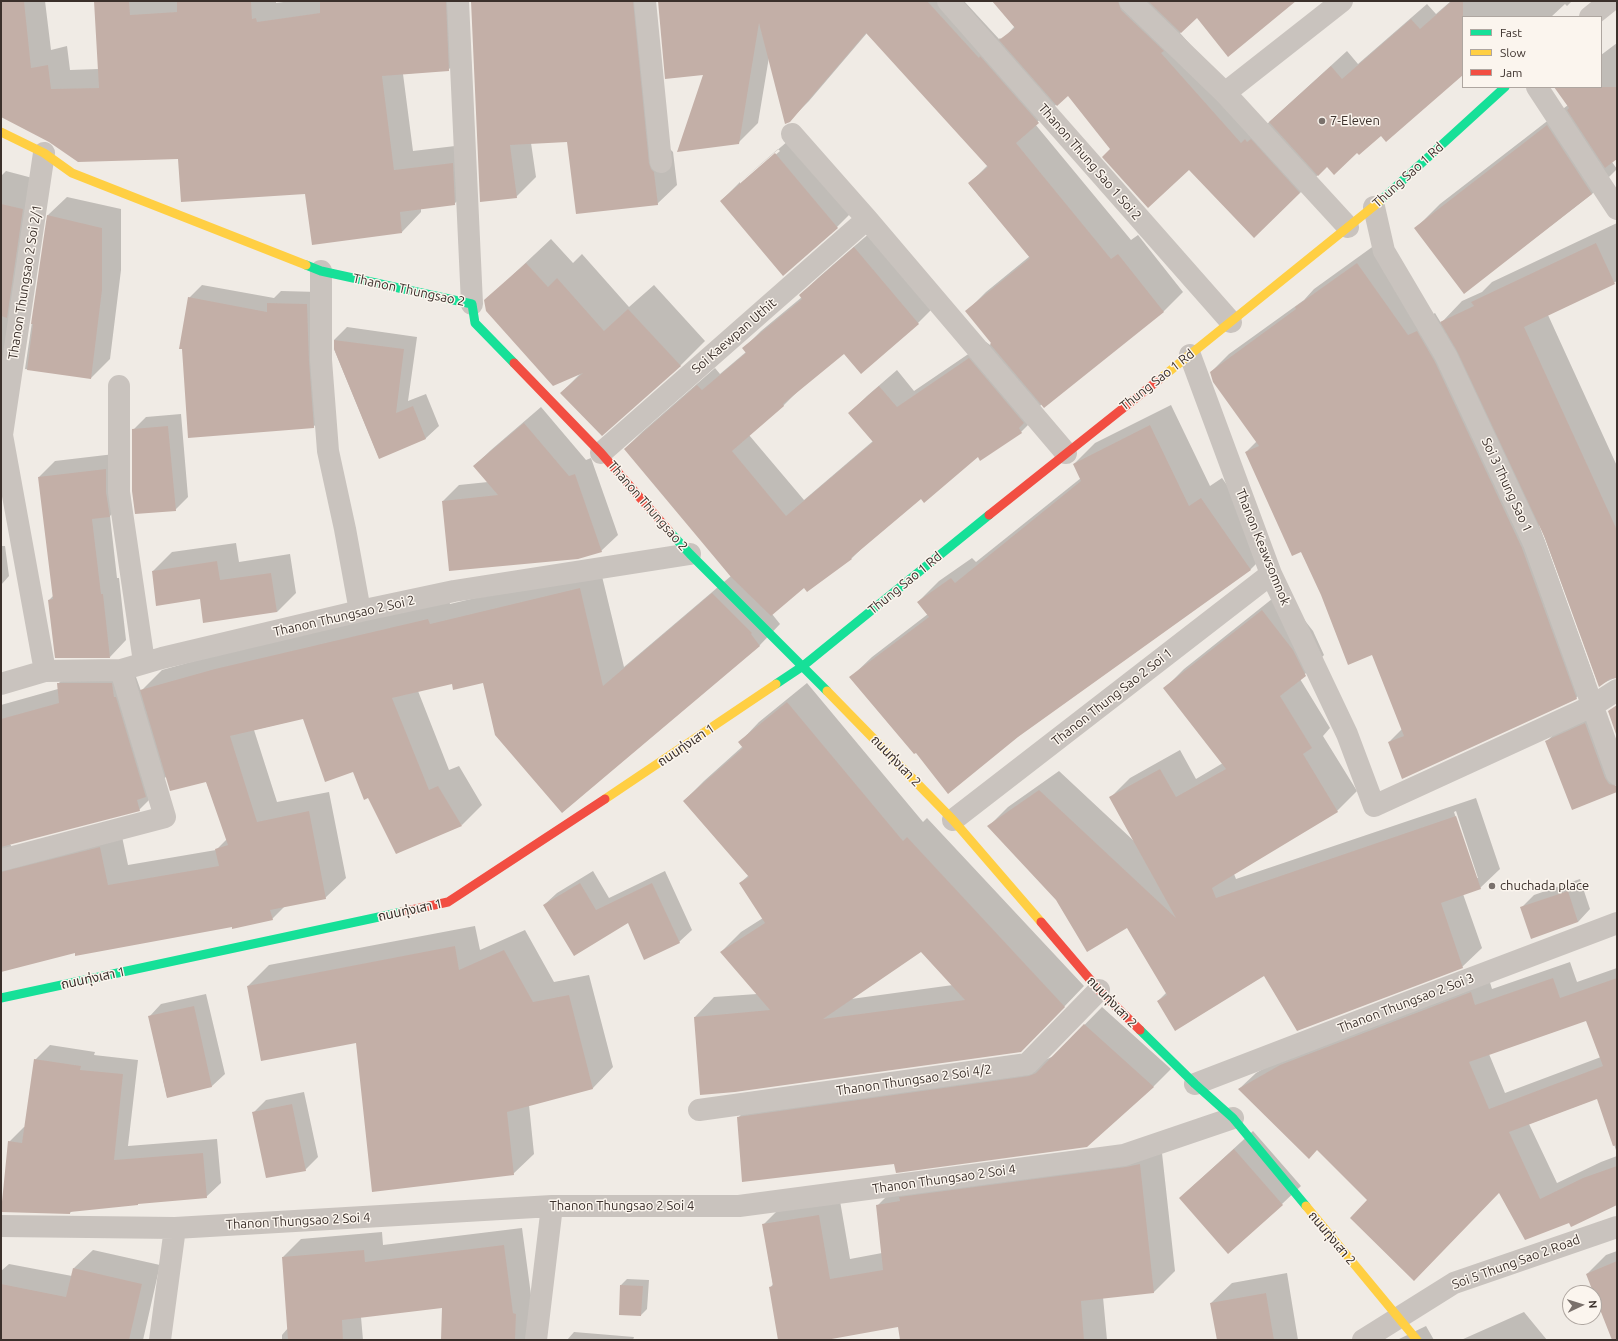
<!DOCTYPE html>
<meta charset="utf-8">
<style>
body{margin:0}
#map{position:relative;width:1618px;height:1341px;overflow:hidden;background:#f0ebe5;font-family:Ubuntu,sans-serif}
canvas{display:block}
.frame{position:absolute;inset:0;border:2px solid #3b302b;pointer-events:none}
.legend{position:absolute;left:1462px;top:16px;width:140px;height:72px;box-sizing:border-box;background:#fbf5ee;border:1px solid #aea6a0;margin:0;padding:5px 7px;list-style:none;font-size:12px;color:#3b302b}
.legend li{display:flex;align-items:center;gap:8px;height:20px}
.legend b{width:20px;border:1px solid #aea6a0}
.north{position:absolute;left:1562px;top:1285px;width:40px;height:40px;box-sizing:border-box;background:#fbf5ee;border:1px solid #aea6a0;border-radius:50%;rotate:86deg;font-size:11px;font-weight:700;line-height:16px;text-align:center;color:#3b302b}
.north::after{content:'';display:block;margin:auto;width:14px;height:18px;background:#7a716c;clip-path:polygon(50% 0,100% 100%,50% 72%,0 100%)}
</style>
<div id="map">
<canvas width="1618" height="1341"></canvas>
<div class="frame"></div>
<ul class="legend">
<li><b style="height:5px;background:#16e098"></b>Fast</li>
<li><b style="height:5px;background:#ffcf43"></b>Slow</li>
<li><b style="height:5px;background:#f24e42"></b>Jam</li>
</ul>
<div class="north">N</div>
</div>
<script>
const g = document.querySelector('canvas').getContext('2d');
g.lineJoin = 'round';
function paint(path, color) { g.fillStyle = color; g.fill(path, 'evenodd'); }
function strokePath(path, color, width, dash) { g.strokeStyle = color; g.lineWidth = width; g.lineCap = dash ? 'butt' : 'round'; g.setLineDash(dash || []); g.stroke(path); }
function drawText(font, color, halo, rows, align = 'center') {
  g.font = font + ' Ubuntu,"Noto Sans Thai",sans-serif'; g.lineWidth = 3; g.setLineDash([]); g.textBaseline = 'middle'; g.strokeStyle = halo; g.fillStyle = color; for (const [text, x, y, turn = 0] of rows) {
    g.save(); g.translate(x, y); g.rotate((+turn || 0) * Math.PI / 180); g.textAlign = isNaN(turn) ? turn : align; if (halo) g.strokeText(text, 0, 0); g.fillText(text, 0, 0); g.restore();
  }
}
paint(new Path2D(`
 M 1,1 L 45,1 L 51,50 L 67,46 L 70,70 L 99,69 L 95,1 L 276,1 L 276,3 L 291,1 L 466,1 L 468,51 L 448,70 L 403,74 L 413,151 L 472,144 L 474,185 L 454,204 L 421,208 L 421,212 L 402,232 L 306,193 L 179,158 L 50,141 L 1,115 Z
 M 472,1 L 654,1 L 670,149 L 673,152 L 677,185 L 657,204 L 568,141 L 531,143 L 536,177 L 516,197 Z
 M 659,1 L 964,1 L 999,39 L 1000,38 L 1002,40 L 1015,26 L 994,1 L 1292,1 L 1197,17 L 1180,33 L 1261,124 L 1267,124 L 1347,51 L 1358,64 L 1427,4 L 1436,14 L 1451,1 L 1572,1 L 1567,6 L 1565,4 L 1551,17 L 1463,17 L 1463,73 L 1357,152 L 1327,166 L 1300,193 L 1190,169 L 1111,149 L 1068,94 L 1035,124 L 1131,240 L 1138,235 L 1183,292 L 1164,311 L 1044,406 L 1042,404 L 1035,411 L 1038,415 L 1021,432 L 978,456 L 921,497 L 865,545 L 852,558 L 807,591 L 804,587 L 772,614 L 780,624 L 760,645 L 562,812 L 484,682 L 452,683 L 418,691 L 449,770 L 459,766 L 482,805 L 462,825 L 369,797 L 353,771 L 304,718 L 254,730 L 277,802 L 329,792 L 346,878 L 325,898 L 285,906 L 272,919 L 75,952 L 1,971 L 1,705 L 58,689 L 58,684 L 78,663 L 136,677 L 141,691 L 162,670 L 237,649 L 449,599 L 450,604 L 600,568 L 624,667 L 731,576 L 625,449 L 642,432 L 715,368 L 720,374 L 746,352 L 744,348 L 761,331 L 802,297 L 801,295 L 818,278 L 872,231 L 935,306 L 918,323 L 861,373 L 844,352 L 801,388 L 784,405 L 749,435 L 804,500 L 873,441 L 850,413 L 867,396 L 897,370 L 914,391 L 986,342 L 990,345 L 992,343 L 967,311 L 986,292 L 1030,256 L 969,184 L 988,165 L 867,33 L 809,101 L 789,121 L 769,57 L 758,123 L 738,143 L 705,73 ZM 167,776 L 206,781 L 227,839 L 216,850 L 128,865 L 120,827 L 13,849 L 10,844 L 139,810 L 160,789 L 158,784 Z
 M 1617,43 L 1617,158 L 1612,162 L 1617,169 L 1592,194 L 1465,292 L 1416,228 L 1440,204 L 1568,105 L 1565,87 L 1601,87 L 1601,55 Z
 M 795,135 L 856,208 L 837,227 L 783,275 L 721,201 L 740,182 ZM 778,149 L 780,151 L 740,185 L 740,182 Z
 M 6,171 L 40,180 L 1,401 L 1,176 Z
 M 67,197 L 121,209 L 121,270 L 110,359 L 91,378 L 25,369 L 48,215 Z
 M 1617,223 L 1617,281 L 1548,315 L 1617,466 L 1617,677 L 1599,685 L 1540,525 L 1539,525 L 1595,680 L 1576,698 L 1389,742 L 1402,729 L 1373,654 L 1322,595 L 1301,551 L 1246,452 L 1257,441 L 1211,372 L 1229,354 L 1304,300 L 1314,289 L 1375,245 L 1427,318 L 1435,313 L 1441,323 L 1462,301 L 1482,292 L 1492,282 Z
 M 551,239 L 573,263 L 582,254 L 629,307 L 654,285 L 705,341 L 680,366 L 561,393 L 581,373 L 485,301 Z
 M 202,285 L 274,298 L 281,291 L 319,292 L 326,415 L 313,427 L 189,298 Z
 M 347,327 L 417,337 L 408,401 L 426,394 L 439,426 L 426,438 L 379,458 L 334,349 L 334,340 Z
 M 1171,405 L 1210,486 L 1222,478 L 1272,548 L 1251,569 L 1017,736 L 916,751 L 851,677 L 872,657 L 928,614 L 918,602 L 939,581 L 972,558 L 976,562 L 1081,478 L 1074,464 L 1095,443 Z
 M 541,407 L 586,460 L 591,458 L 618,535 L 601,551 L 443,501 L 459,485 L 488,482 L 474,466 L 491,450 Z
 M 181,414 L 188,497 L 175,510 L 133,430 L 146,417 Z
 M 123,453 L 126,499 L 110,516 L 117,578 L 119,578 L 126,640 L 110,657 L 49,600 L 54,595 L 39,477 L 55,461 Z
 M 236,543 L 239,562 L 290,554 L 296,593 L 277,612 L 153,571 L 172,552 Z
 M 1,546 L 5,546 L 9,576 L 1,585 Z
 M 1282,591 L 1313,631 L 1324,655 L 1300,679 L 1330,728 L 1323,736 L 1357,791 L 1337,811 L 1234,874 L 1236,879 L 1476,798 L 1500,869 L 1480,888 L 1463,894 L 1482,948 L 1462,967 L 1265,975 L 1158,1001 L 1167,992 L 1128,926 L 1057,899 L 989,826 L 1008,807 L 1059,771 L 1135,842 L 1111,797 L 1130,778 L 1180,750 L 1196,779 L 1223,763 L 1165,688 L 1184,669 ZM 1456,811 L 1478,878 L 1476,878 L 1454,812 Z
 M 807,683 L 923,822 L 927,818 L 1084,986 L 1041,1031 L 695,1017 L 714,997 L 757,994 L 721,952 L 741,932 L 763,918 L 740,883 L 749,875 L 684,801 L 704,781 L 743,746 L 740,742 L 759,722 ZM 921,951 L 953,985 L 851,999 Z
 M 1598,711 L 1617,764 L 1617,785 L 1606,789 L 1547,741 L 1559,729 Z
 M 593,871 L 609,898 L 665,871 L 692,930 L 679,942 L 628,922 L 544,905 L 557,893 Z
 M 1580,879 L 1590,909 L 1578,922 L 1521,908 L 1534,895 Z
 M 475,926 L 480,950 L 525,930 L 554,982 L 589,975 L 613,1067 L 593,1088 L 529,1105 L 534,1154 L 513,1174 L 356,1042 L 248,986 L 269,965 Z
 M 1570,962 L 1577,982 L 1617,968 L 1617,1153 L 1598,1098 L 1529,1124 L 1557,1183 L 1601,1162 L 1617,1156 L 1617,1204 L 1569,1222 L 1500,1192 L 1369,1200 L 1317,1149 L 1239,1089 L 1256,1073 L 1298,1048 L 1488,976 L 1492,989 ZM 1587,1019 L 1601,1057 L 1505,1093 L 1489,1054 Z
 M 206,994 L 225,1074 L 212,1086 L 167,1097 L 149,1017 L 161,1004 Z
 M 1102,1007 L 1171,1069 L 1153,1087 L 895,1163 L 738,1118 L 755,1100 L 1047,1059 L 1054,1056 Z
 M 50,1045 L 95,1052 L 94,1055 L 138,1060 L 128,1146 L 217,1139 L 221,1183 L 206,1197 L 139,1203 L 72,1211 L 70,1213 L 9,1142 L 24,1127 L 26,1127 L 35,1060 Z
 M 304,1092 L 318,1157 L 305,1170 L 253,1113 L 266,1100 Z
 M 1253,1131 L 1301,1186 L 1282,1204 L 1180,1198 Z
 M 1161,1144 L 1175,1271 L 1154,1292 L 1103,1297 L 1107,1340 L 901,1340 L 899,1326 L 821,1340 L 779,1340 L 770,1288 L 773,1284 L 763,1225 L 784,1204 L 839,1195 L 850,1259 L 882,1253 L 877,1206 L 898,1185 Z
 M 522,1228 L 531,1295 L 533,1340 L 442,1340 L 443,1307 L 361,1317 L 363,1340 L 282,1340 L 282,1335 L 288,1328 L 283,1257 L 301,1239 L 382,1232 L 383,1245 Z
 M 93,1250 L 160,1265 L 143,1340 L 1,1340 L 1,1271 L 9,1264 L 72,1276 L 74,1268 Z
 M 1617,1251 L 1617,1324 L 1587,1274 L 1606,1255 Z
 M 1287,1273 L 1298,1340 L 1218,1340 L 1211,1303 L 1232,1283 Z
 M 627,1279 L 649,1280 L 647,1309 L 641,1315 L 621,1285 Z
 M 1524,1312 L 1547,1340 L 1461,1340 Z
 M 1426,1326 L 1434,1340 L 1397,1340 Z
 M 574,1332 L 634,1337 L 633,1340 L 567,1340 Z`), '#0003');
paint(new Path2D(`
 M 1,1 L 24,1 L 31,68 L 48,65 L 51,89 L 99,88 L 94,1 L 129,1 L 130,15 L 177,12 L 177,1 L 251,1 L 252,19 L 256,18 L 257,22 L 320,13 L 320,1 L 446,1 L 449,71 L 382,76 L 394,170 L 453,163 L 455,205 L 400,212 L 402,233 L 312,245 L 305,194 L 181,202 L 178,159 L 78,162 L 49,142 L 1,117 Z
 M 471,1 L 633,1 L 649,163 L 651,169 L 654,172 L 658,205 L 576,214 L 567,142 L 510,145 L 517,198 L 480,202 Z
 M 658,1 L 927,1 L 979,58 L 980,56 L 1039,123 L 1016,143 L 1111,259 L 1118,254 L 1164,312 L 1044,408 L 990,344 L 991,343 L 965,311 L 1030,258 L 968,183 L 988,167 L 866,33 L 790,122 L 785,124 L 759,23 L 739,144 L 677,152 L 703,75 L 665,79 Z
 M 992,1 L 1118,1 L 1121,10 L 1164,51 L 1161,53 L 1241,143 L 1245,139 L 1247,142 L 1251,139 L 1300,193 L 1254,238 L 1189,170 L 1148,208 L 1102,157 L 1110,149 L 1068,96 L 1057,106 L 999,40 L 1015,28 Z
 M 1148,1 L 1296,1 L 1228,57 L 1197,18 L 1181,33 Z
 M 1452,1 L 1463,1 L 1463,75 L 1386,142 L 1381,136 L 1359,155 L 1357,153 L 1334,175 L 1327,167 L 1318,176 L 1269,122 L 1331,66 L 1342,79 L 1411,19 L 1420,29 Z
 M 1554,87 L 1617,87 L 1617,159 L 1605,168 L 1567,110 L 1569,108 Z
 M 1547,125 L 1592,194 L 1464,294 L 1414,228 Z
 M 775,153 L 838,228 L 783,276 L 720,201 Z
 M 1,204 L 23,209 L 7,318 L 1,316 Z
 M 47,215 L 102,228 L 102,290 L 91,379 L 27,370 L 33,324 L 31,324 Z
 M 1596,243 L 1615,284 L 1524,327 L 1617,530 L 1617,678 L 1610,679 L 1599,687 L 1545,538 L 1457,351 L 1440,322 L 1474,306 L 1471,302 Z
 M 854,247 L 919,324 L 861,374 L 844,354 L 783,404 L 784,406 L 732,451 L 786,516 L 873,442 L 848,413 L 879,386 L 897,407 L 969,358 L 1024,423 L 1019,428 L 1022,433 L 980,461 L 978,457 L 924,503 L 921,499 L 851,558 L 852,559 L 807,592 L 804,588 L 771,616 L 731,577 L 624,449 L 697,385 L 702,390 L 746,353 L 742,348 L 802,299 L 799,295 Z
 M 526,263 L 548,287 L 557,278 L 604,331 L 628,309 L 681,366 L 602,436 L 560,393 L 583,373 L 553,386 L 486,311 L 484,300 Z
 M 1357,263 L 1408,335 L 1417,331 L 1435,362 L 1522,548 L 1577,699 L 1402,779 L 1388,742 L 1404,736 L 1372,655 L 1348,665 L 1321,595 L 1301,552 L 1292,556 L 1245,452 L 1259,446 L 1213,382 L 1210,372 L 1296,309 L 1295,307 Z
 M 188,297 L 267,312 L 267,303 L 307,304 L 309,361 L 314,428 L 188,438 L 182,349 L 179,349 Z
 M 334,340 L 404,349 L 396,413 L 413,406 L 426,439 L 379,459 L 334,349 Z
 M 524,423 L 569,476 L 575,474 L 602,552 L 578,559 L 449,571 L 442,501 L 498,495 L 473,466 Z
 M 1150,425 L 1189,506 L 1201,498 L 1251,570 L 1018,737 L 948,794 L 916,753 L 914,754 L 849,677 L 929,617 L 917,602 L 951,578 L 955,583 L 1081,481 L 1073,464 Z
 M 168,426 L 176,511 L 135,514 L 132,491 L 132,429 Z
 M 106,469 L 106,492 L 110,517 L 92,519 L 101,594 L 103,594 L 110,658 L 55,658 L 48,600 L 53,599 L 38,477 Z
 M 217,561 L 220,580 L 271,573 L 277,612 L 203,623 L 200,599 L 156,606 L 152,571 Z
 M 580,588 L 603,686 L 712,593 L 752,633 L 751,634 L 760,646 L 562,813 L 495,735 L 483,683 L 453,690 L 452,684 L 392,698 L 429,790 L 438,786 L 462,826 L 396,854 L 368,798 L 364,800 L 353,772 L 325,782 L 303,719 L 230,736 L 257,822 L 309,811 L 326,899 L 270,910 L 273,920 L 232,929 L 232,927 L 75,956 L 75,953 L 1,972 L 1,872 L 100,847 L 108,885 L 219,866 L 215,849 L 228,845 L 206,782 L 170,791 L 140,690 L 215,669 L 428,619 L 430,624 Z
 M 1262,610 L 1293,650 L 1306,676 L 1280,696 L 1312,748 L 1303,754 L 1338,812 L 1212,888 L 1216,898 L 1456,816 L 1481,889 L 1441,903 L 1463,968 L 1297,1031 L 1264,976 L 1175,1031 L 1157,1001 L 1167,995 L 1127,928 L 1087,952 L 1056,900 L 987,826 L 1039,790 L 1176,918 L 1109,797 L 1160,769 L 1176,797 L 1226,769 L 1163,688 Z
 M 57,683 L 112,683 L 114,697 L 116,697 L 146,797 L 137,800 L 140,811 L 1,847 L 1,719 L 59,703 Z
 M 787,702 L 903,841 L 907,837 L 1065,1007 L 1021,1052 L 735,1092 L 700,1095 L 694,1017 L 770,1010 L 720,952 L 765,923 L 739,883 L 749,877 L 683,801 L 743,748 L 738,742 ZM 921,952 L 965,1000 L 823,1019 Z
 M 1617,705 L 1617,737 L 1608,711 Z
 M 1585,723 L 1605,778 L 1609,784 L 1617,786 L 1617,792 L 1572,810 L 1545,741 Z
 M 580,883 L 596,910 L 652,883 L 680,943 L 644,960 L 628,923 L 574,956 L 543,905 Z
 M 1568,891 L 1578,922 L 1531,939 L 1520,907 Z
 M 455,946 L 459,970 L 504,950 L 533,1002 L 569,995 L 593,1089 L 507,1112 L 514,1175 L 372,1192 L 356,1043 L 261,1061 L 247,986 Z
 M 1553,978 L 1560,998 L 1617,978 L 1617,1145 L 1613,1146 L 1597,1099 L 1509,1132 L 1540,1199 L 1583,1178 L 1617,1166 L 1617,1205 L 1571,1227 L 1569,1223 L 1525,1240 L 1499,1193 L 1414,1281 L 1350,1218 L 1367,1200 L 1317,1150 L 1309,1159 L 1238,1089 L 1280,1065 L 1471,992 L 1475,1005 ZM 1586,1021 L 1603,1066 L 1489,1109 L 1469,1062 Z
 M 194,1006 L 212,1087 L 167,1098 L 148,1016 Z
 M 1084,1024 L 1154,1087 L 1087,1147 L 896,1173 L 894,1164 L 742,1182 L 737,1117 L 1029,1076 L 1036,1073 Z
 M 34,1059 L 81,1066 L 80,1070 L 123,1074 L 114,1160 L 203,1153 L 207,1198 L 138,1204 L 138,1205 L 70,1212 L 70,1214 L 1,1212 L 8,1141 L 22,1143 Z
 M 292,1104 L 306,1171 L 266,1178 L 252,1112 Z
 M 1234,1149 L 1283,1205 L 1228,1254 L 1179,1198 Z
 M 1140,1164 L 1154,1293 L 1081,1301 L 1084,1340 L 900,1340 L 898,1327 L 826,1340 L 778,1340 L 769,1287 L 773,1286 L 762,1224 L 819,1215 L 830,1279 L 883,1270 L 876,1205 L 900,1201 L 899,1197 L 1126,1167 Z
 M 504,1245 L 513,1313 L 516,1314 L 515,1340 L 441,1340 L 442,1308 L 342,1320 L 343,1340 L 288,1340 L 282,1257 L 364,1250 L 365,1262 Z
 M 1617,1261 L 1617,1340 L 1612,1340 L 1586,1274 Z
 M 73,1268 L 142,1284 L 129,1340 L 1,1340 L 1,1284 L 66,1297 Z
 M 620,1285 L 643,1286 L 641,1316 L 619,1315 Z
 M 1266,1293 L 1274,1340 L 1217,1340 L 1210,1303 Z`), '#c3afa7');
strokePath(new Path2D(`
 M 458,1 L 472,304
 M 645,1 L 661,162
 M 948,1 L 1231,322
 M 1130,1 L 1225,93 L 1348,227
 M 1590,17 L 1610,1
 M 1537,87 L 1617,209
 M 1225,93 L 1342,1
 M 792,134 L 867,219 L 1066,453
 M 44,153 L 2,435 L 45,671
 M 1374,207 L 1384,251 L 1446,356 L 1534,543 L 1617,774
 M 321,271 L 321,360 L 328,451 L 345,529 L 360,611
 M 1190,355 L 1271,574 L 1347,734 L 1374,806 L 1592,706 L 1617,690
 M 119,386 L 119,492 L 144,662
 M 601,453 L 867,219
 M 1,684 L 45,671 L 121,670 L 162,658 L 360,611 L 454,591 L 690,554
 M 953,820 L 1271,574
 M 1,860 L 165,817 L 121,670
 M 1195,1084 L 1398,1006 L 1617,923
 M 699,1110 L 1027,1064 L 1099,990
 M 1,1226 L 175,1228 L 552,1206 L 739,1206 L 1124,1155 L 1233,1118
 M 160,1340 L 175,1228
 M 536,1340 L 552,1206
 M 1363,1340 L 1454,1283 L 1617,1227`), '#c9c3be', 22);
strokePath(new Path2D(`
 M 1379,202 L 1505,87
 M 306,265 L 321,271 L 472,304 L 475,323 L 514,363
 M 669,531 L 690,554 L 827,691
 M 776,684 L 803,666 L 989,515
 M 1,998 L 402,912
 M 1140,1030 L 1195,1084 L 1233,1118 L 1306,1206`), '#16e098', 9);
strokePath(new Path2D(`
 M 1,132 L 44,153 L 72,173 L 306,265
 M 1161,378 L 1379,202
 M 827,691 L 953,820 L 1041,922
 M 605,799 L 776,684
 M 1306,1206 L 1417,1340`), '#ffcf43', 9);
strokePath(new Path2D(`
 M 514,363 L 601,453 L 669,531
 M 989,515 L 1161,378
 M 402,912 L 448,902 L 605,799
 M 1041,922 L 1099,990 L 1140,1030`), '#f24e42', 9);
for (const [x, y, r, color] of [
 [1322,121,4,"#7a716c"],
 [1492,886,4,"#7a716c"]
]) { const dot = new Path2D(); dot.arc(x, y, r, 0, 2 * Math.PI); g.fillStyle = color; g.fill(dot); strokePath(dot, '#fbf5ee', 1.5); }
drawText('13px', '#3b302b', '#fbf5ee', [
 ["7-Eleven",1330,121],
 ["chuchada place",1500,886]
], 'left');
drawText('13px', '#3b302b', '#fbf5ee', [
 ["Thanon Thung Sao 1 Soi 2",1090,162,49],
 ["Thung Sao 1 Rd",1408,175,-42],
 ["Thanon Thungsao 2 Soi 2/1",25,282,-81],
 ["Thanon Thungsao 2",409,290,12],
 ["Soi Kaewpan Uthit",734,336,-41],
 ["Thung Sao 1 Rd",1157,380,-38],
 ["Soi 3 Thung Sao 1",1507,485,65],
 ["Thanon Thungsao 2",648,506,49],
 ["Thanon Keawsomnok",1263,547,68],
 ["Thung Sao 1 Rd",905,583,-39],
 ["Thanon Thungsao 2 Soi 2",344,616,-13],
 ["Thanon Thung Sao 2 Soi 1",1112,697,-38],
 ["ถนนทุ่งเสา 1",686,745,-34],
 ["ถนนทุ่งเสา 2",896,761,46],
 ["ถนนทุ่งเสา 1",410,910,-12],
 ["ถนนทุ่งเสา 1",93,978,-12],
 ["ถนนทุ่งเสา 2",1112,1002,46],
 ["Thanon Thungsao 2 Soi 3",1406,1003,-21],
 ["Thanon Thungsao 2 Soi 4/2",914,1080,-8],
 ["Thanon Thungsao 2 Soi 4",944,1179,-8],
 ["Thanon Thungsao 2 Soi 4",622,1206],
 ["Thanon Thungsao 2 Soi 4",298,1221,-3],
 ["ถนนทุ่งเสา 2",1332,1238,50],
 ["Soi 5 Thung Sao 2 Road",1516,1262,-20]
]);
</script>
